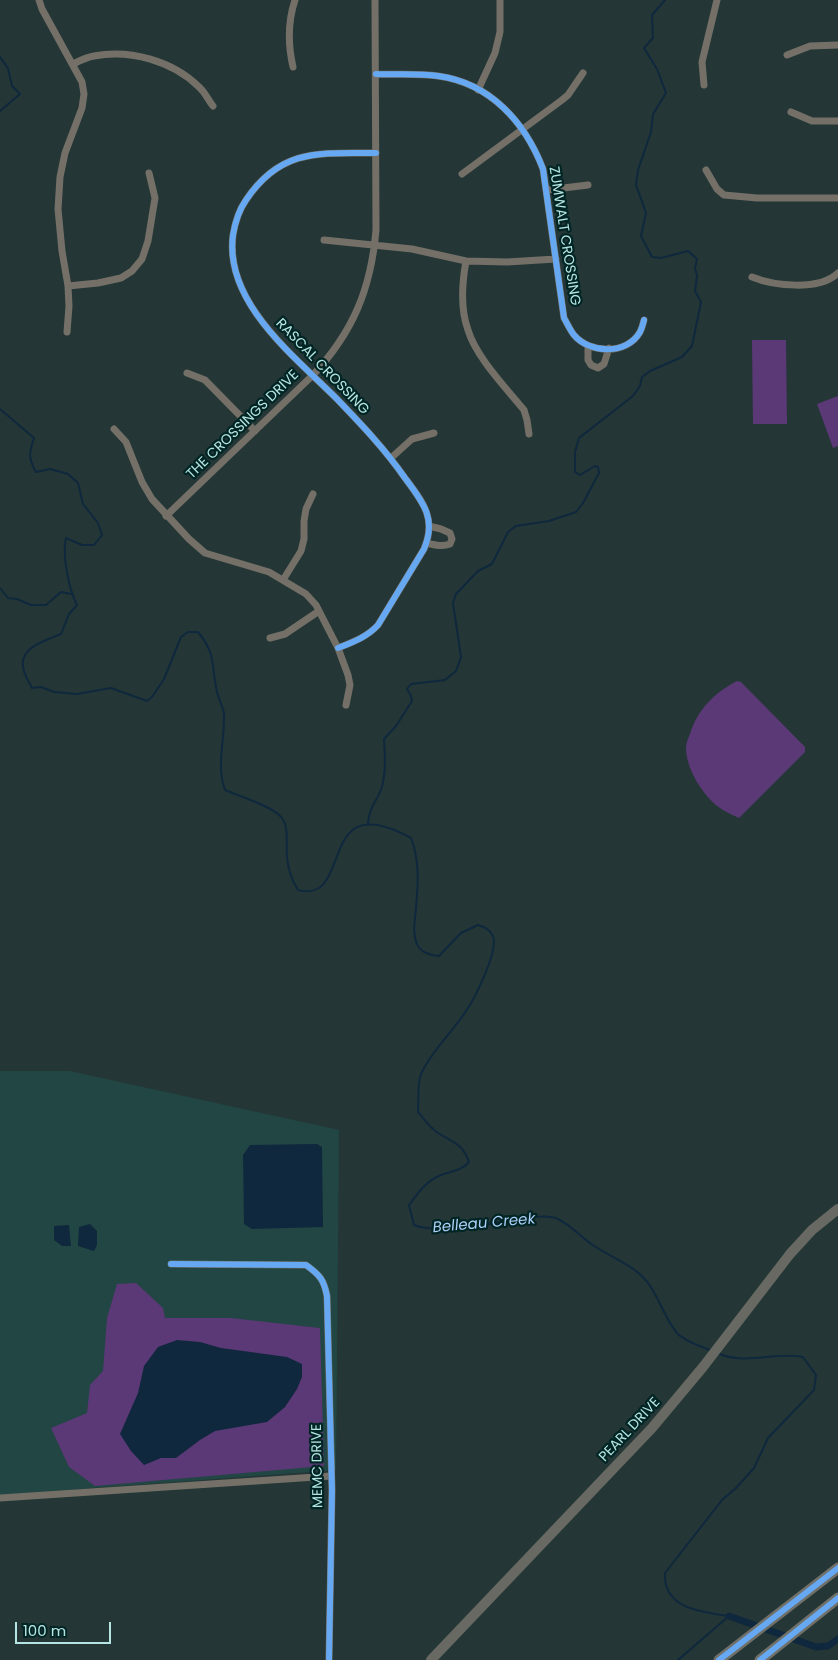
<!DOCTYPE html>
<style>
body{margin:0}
#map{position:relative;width:838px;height:1660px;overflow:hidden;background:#243736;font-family:Poppins,sans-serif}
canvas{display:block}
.scale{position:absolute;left:15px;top:1622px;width:96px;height:22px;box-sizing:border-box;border:2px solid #b5e6e3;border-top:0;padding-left:6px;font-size:15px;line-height:18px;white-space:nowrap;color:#b5e6e3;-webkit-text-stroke:4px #012524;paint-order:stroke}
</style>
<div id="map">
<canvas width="838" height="1660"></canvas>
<div class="scale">100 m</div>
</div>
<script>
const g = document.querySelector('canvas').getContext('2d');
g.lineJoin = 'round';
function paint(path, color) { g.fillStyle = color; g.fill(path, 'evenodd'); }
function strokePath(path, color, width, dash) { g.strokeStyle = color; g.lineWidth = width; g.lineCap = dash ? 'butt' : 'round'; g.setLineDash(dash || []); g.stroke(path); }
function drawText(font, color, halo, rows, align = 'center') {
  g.font = font + ' Poppins,sans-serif'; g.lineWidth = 4.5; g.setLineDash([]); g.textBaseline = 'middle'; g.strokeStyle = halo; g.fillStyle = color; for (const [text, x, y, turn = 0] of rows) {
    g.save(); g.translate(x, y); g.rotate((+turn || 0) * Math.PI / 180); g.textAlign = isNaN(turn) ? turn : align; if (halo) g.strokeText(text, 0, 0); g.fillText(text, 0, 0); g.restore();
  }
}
paint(new Path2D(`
 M 0,1071 L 70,1071 L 339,1130 L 336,1470 L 0,1495 Z`), '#214644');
paint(new Path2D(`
 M 752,340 L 786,340 L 787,424 L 753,424 Z
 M 838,396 L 838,446 L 833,448 L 817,404 Z
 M 737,681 L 741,682 L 805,747 L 805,752 L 739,818 C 731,814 723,811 716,805 C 701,792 686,768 686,748 C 686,744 688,738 690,734 C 698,709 714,693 737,681 Z
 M 136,1283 L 163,1308 L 165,1318 L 231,1318 L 320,1328 L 324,1466 L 95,1486 L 69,1467 L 51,1428 L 87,1413 L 90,1385 L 103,1371 L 107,1318 L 117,1284 Z`), '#5b3876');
paint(new Path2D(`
 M 317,1144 L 322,1147 L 323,1227 L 252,1229 L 244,1224 L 243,1155 L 250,1145 Z
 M 90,1224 L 97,1231 L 97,1245 L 94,1251 L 78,1246 L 79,1227 Z
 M 69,1225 L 71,1246 L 62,1246 L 54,1240 L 54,1226 Z
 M 177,1340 L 200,1342 L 221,1348 L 287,1357 L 302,1364 L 302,1377 L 297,1389 L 285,1407 L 267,1422 L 215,1431 L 200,1440 L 176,1458 L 161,1458 L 144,1465 L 131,1451 L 120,1434 L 138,1393 L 144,1366 L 158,1347 Z`), '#0f283d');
strokePath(new Path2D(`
 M 0,57 L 8,68 L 12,86 L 20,94 L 0,111
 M 0,409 L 34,438 C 29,453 28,458 36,472 L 50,469 L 68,474 L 78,483 L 83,504 L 98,523 L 102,535 L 94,545 L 82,545 L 66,538 C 62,555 69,590 77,605 L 69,614 L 61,634 C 47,640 20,647 23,666 C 23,673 29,682 32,688 L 41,687 L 54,692 L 77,694 L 111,688 L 147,701 L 152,697 L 164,679 L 181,637 L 188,632 L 198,632 C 217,655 211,666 217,692 C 219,700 223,707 224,714 C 225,739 216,766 225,790 C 239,796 274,807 282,818 C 289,827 286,845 287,857 C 288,869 291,879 298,890 C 355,905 314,785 411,838 C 420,861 418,884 416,908 C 415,920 412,933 417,944 C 420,952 431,956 439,956 L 461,933 L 478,925 C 485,927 489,929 493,936 C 499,950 475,998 466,1011 C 452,1033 432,1050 421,1074 C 417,1084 419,1101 418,1112 C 424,1119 430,1128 438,1133 C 453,1142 463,1144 469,1162 C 461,1171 451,1171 441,1175 C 426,1181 418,1193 409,1205 L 414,1225 C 438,1235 495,1222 522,1219 C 532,1217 547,1215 556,1218 C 572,1225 582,1239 596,1247 C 611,1257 628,1263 641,1275 C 658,1291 662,1315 677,1333 C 684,1341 700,1346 710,1350
 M 0,588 L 8,598 L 17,599 L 31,605 L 46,605 L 61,592 L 71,594
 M 368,824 C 369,806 377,802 382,787 C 386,771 385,755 384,739 L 396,726 L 412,701 L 411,696 L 407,689 L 411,684 L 445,680 L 456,671 L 461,657 L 453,603 L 456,594 L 478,571 L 492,564 L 508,532 L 516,526 L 549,521 L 576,512 L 583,503 L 599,473 L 598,467 L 595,466 L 580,475 L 575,472 L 575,452 L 579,438 L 633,396 L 640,386 L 642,377 L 650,371 L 682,357 L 692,346 L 701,302 L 695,291 L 697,276 L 695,268 L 697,259 L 688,251 L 661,258 L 652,257 L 641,236 L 646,213 L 636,185 L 638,170 L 651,132 L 653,114 L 666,93 L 657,69 L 644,48 L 653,38 L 652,15 L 665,0
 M 717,1353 C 747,1366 773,1351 803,1357 L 816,1375 L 814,1390 L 768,1438 L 754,1468 L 736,1488 L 722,1500 L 665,1573 C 663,1609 702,1612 729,1616
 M 678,1660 L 729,1616`), '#0f283d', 2);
strokePath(new Path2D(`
 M 729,1616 L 816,1647 L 828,1646 L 838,1639`), '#0f283d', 7);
strokePath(new Path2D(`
 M 39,0 L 42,9 L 82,82 L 84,94 L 82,108 L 65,153 L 60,177 L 58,209 L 62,251 L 68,286 L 69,306 L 67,332
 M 787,55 L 810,46 L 838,45
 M 73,64 C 79,61 87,57 94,56 C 130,49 173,61 199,87 C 205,92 208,100 213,106
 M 293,67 C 288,45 288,21 295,0
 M 376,74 C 397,75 418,73 438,76 C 490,83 525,122 543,169 L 564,318 C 567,323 570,330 574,335 C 590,354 627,355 640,332 C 642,328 643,324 644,320
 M 704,85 L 702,62 L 717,0
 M 478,90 L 495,53 L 500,32 L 500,0
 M 791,112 L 812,121 L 838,121
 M 706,170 L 717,189 L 724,195 L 757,198 L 838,198
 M 462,174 L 562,100 L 568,95 L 583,73
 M 547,190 L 588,185
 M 324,240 L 412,249 L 466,261 L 507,262 L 556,259
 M 466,261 C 462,283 460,308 468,330 C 476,357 506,388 524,410 L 527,420 L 529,434
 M 752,277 C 774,286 819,291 838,273
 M 68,286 L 98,283 L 121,278 L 132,271 L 142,259 L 148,241 L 155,198 L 149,173
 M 588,346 L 588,360 L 591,365 L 598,368 L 604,364 L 609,348
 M 187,373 L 205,380 L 255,431
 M 114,429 L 126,442 L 142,482 L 152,499 L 189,539 L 205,553 L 269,572 L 306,594 L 316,605 L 338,648 L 348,675 L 350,685 L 346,705
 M 391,458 L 412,439 L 434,433
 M 166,516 L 313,375 C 353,332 371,289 376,230 L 375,0
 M 426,543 C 435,545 442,547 450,544 L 452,539 L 450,533 L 441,529 L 429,526
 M 283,580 L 301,551 L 304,539 L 304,521 L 306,509 L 313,494
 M 270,638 L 285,634 L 319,611
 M 338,648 C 353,642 367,637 378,625 L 424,549 C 437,519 423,502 405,478 C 385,449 360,423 336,398 C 294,356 224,302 233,235 C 235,223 239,210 246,200 C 281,148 320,153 376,153
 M 171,1264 L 306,1265 C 320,1275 324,1280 327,1296 L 332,1490 L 329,1660
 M 0,1498 L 331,1476`), '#747068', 7);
strokePath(new Path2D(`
 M 431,1660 L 652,1428 L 703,1367 L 790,1254 L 812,1230 L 838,1209`), '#686962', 10);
strokePath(new Path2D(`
 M 719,1660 L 838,1568
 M 760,1660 L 838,1598`), '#707068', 11);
strokePath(new Path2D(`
 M 376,74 C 397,75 418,73 438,76 C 490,83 525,122 543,169 L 564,318 C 567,323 570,330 574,335 C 590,354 627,355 640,332 C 642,328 643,324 644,320
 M 338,648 C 353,642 367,637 378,625 L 424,549 C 437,519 423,502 405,478 C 385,449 360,423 336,398 C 294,356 224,302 233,235 C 235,223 239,210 246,200 C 281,148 320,153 376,153
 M 171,1264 L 306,1265 C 320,1275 324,1280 327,1296 L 332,1490 L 329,1660
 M 719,1660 L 838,1568
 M 760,1660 L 838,1598`), '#66a8f1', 6);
drawText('14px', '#b5e6e3', '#012524', [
 ["ZUMWALT CROSSING",564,236,81],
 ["RASCAL CROSSING",322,367,46],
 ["THE CROSSINGS DRIVE",243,425,-44],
 ["PEARL DRIVE",630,1430,-47],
 ["MEMC DRIVE",318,1466,-91]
]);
drawText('italic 15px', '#acd1f8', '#012524', [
 ["Belleau Creek",484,1224,-5]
]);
</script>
